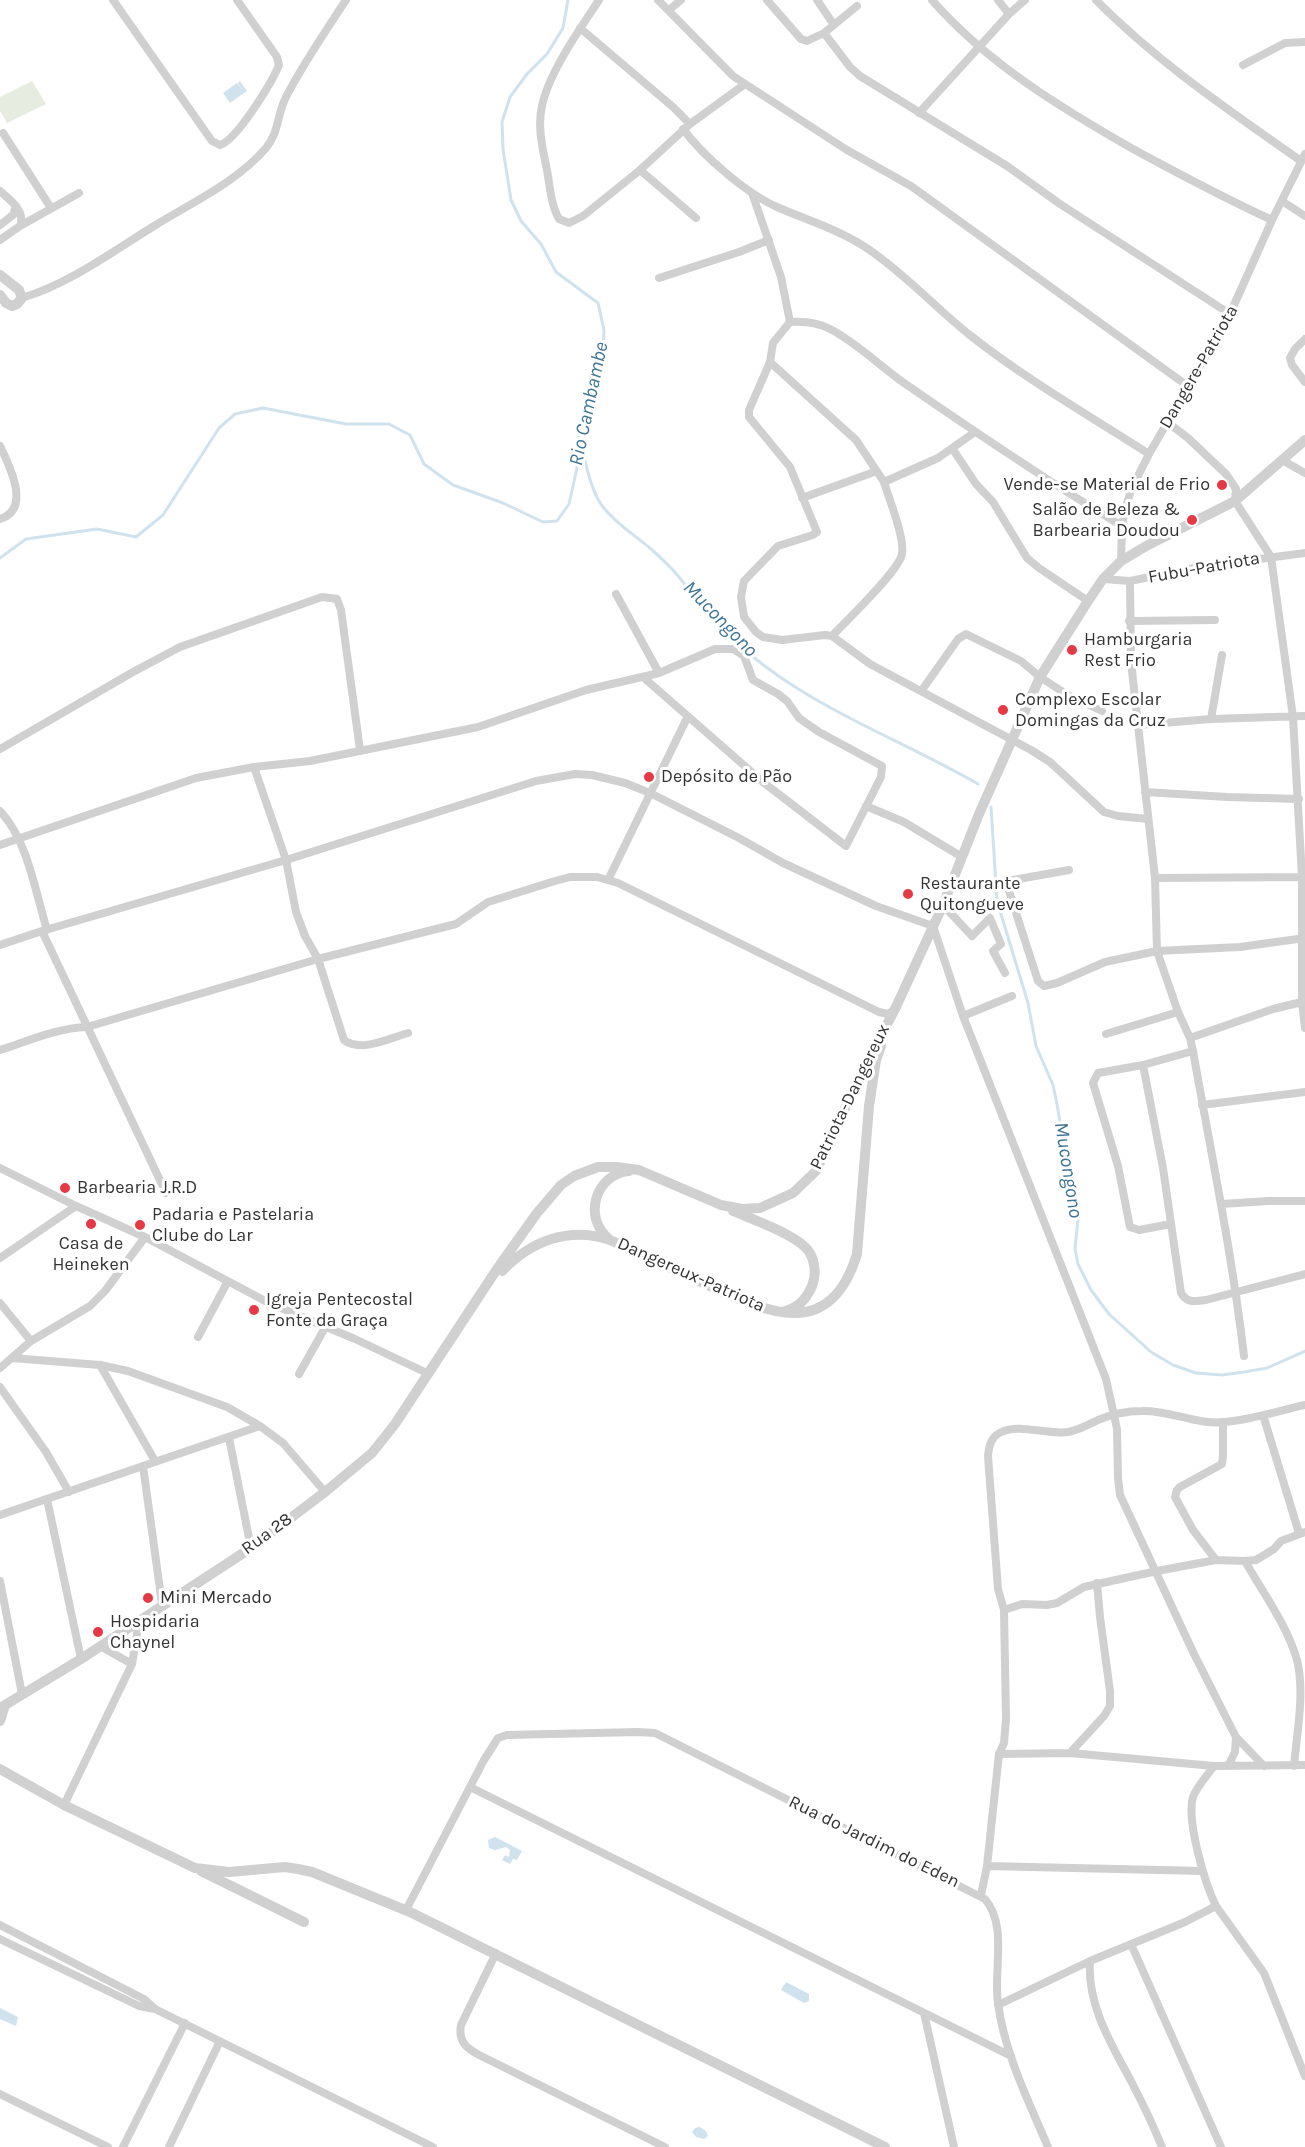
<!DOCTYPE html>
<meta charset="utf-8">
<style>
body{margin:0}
canvas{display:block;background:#fff}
</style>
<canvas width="1305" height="2147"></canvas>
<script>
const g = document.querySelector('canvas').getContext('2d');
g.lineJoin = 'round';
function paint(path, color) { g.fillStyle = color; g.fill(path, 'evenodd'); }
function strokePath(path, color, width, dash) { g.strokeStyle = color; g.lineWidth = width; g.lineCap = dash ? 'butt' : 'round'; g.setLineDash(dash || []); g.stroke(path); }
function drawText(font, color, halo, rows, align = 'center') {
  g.font = font + ' Karla,sans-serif'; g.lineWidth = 6; g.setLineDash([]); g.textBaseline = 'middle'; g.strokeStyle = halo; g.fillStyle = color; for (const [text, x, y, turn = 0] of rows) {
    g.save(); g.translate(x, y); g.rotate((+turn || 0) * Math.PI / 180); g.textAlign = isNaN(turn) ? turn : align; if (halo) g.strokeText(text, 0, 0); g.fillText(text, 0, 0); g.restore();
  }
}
paint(new Path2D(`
 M 32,81 L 46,104 L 7,123 L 0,111 L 0,97 Z`), '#e6ecdf');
paint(new Path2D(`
 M 240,81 L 247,91 L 230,103 L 223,93 L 237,83 L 243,91 L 238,83 Z
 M 495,1837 L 522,1851 L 517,1860 L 513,1859 L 510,1864 L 502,1860 L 505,1855 L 509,1857 L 510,1850 L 506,1847 L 495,1850 L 489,1848 L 488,1840 Z
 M 786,1982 L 809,1994 L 809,2001 L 804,2003 L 781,1990 Z
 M 0,2008 L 18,2017 L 16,2026 L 0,2019 Z
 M 700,2127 L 706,2131 L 708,2136 L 704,2139 L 696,2137 L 692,2132 L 695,2128 Z`), '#cfe2ee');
strokePath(new Path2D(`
 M 580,438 C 585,460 590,490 603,507 C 617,525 635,535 651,549 C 658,555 665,562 671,568 C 680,577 686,587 694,596 C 716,622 739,647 766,667 C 830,715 909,744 978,784
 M 0,558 L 26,539 L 97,529 L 136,537 L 163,515 L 219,428 L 235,414 L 263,408 L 346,424 L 389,424 L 410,435 L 424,464 L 453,485 L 503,503 L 543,522 L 557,521 L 569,504 L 577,468 L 577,451 L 581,424 L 585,412 L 592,399 L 603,356 L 604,330 L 598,303 L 556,272 L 541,244 L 521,221 L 511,200 L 503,149 L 502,122 L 510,97 L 527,74 L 547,54 L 563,28 L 568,0
 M 991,807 L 997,901 L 1028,1003 L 1036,1046 L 1053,1085 L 1057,1104 L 1064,1146 L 1073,1175 L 1078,1205 L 1078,1219 L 1075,1249 L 1078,1264 L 1091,1290 L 1109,1314 L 1151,1352 L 1173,1365 L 1196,1373 L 1222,1375 L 1244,1372 L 1267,1368 L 1305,1351`), '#cfe2ee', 3);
strokePath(new Path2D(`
 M 113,0 L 207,134 L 212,141 L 220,145 C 237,140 272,82 279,65 L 277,57 L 237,0
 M 599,0 C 580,29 549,72 542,106 C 537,127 543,150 547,170 C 550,187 551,205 559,219 L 569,223 L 583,216 L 640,170 L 690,124 L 745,84
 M 658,0 L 733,76 L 847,150 L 911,186 L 1189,387
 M 767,0 L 801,39 L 807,41 L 824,33 L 857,6
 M 817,0 L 834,25
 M 932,0 C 987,63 1061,108 1133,149 C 1179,174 1224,198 1272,220
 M 998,0 L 1009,14
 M 1096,0 C 1157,62 1230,111 1301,161
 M 669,10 L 681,0
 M 580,28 L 673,107 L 690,124
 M 824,33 L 850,67 L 860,76 L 1007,166 L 1060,204 L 1230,314
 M 1243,65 L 1285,43 L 1305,42
 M 919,113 L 1009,14 L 1025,0
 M 683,129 C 704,157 746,193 777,207 C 809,221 843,231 871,251 C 907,276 937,309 971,336 C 1027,380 1090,416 1149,454
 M 3,133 L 51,208
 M 640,170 L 696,218
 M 0,191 C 10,200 26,211 20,226
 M 752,193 L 781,277 L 790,322
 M 1282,201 L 1305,216
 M 0,225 L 13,215 L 16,206
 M 0,240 L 20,226 L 79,193
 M 659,278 L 739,252 L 769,240
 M 22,298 C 69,284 112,252 154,226 C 191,203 237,182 266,148 C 279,133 277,114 286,97 C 303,64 325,32 346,0
 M 1305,339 L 1295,349 L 1290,358 L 1292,365 L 1305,382
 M 770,362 L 856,440 L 884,482 L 938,458 L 975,432
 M 1167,422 L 1188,438 L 1226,474 L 1236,489 L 1235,501 L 1271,557 L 1293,717 L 1302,877 L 1302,1002 L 1305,1028
 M 0,446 C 9,465 32,509 0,519
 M 952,448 L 976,484 L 993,502 L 1027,558 L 1039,568 L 1088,601
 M 1282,460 L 1305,473
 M 802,498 L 877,471
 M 1122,526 C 1049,482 978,434 907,385 C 882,368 856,342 830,329 C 817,322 804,321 790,322 L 773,343 L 770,362 L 749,410 L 749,417 L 790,467 L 817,532 L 813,535 L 778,546 L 744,581 L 741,597 L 744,617 L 756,632 L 763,637 L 782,640 L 825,635 L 832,636 L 870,664 L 1031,750 L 1050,762 L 1104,812 L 1118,816 L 1148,819
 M 1121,561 L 1122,526 L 1125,510 L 1131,490 L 1149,454 L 1230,314 L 1272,220 L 1305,154
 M 1103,579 L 1130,581 L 1199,567 L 1305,553
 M 1130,581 L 1131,662 L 1155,878 L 1157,951 L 1178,1012 L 1190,1038 L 1193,1051 C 1211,1153 1232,1253 1244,1356
 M 616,594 L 659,673
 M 1129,621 L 1215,620
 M 832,636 C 846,621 899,571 902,554 C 905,538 889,499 884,482
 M 922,690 L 958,639 L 966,634 L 1021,661 L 1040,677 L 1066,694 L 1102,711
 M 1211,719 L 1222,655
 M 1139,725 L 1211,719 L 1305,716
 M 0,749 L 133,672 L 180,647 L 322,597 L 337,599 L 341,610 L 360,750
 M 254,767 L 286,860 L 296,912 L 305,936 L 318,959 L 344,1040 C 361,1053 390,1038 408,1033
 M 1145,792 L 1227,797 L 1299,799
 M 866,806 L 904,822 L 962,857
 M 0,811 C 28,841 35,891 47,930
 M 0,845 L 196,778 L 254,767 L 310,761 L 478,727 L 586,690 L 659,673 L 715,649 L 733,649 L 744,656 L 753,680 L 778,694 L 787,701 L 799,718 L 819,732 L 882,766 L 881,777 L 846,846 L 763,782 L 643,677
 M 1069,870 L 1013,880 L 1008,888 L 1038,981 L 1044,986 L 1057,983 L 1105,962 L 1157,951 L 1240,947 L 1305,938
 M 1155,878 L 1305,877
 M 608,880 L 688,716
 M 943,905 L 972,936 L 990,918 L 1001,944 L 993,951 L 1005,973
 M 42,931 L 166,1193
 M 0,945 L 42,931 L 286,860 L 536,781 L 575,774 L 592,775 L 625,783 L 650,793 L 739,838 L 783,863 L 876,906 L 933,926 L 963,1016 L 1106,1379 L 1117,1429 L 1118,1478 L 1120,1495 L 1194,1654 L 1236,1737 L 1235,1752 L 1228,1766
 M 963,1016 L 1012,996
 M 1106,1034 L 1178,1012
 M 1190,1038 L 1273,1009 L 1302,1002
 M 0,1050 C 28,1041 57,1028 87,1027 L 318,959 L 456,924 L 488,902 L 555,881 L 570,877 L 597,877 L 618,883 L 879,1012 L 888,1014 L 893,1011
 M 1143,1065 L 1163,1168 L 1181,1293 C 1188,1304 1195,1301 1206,1300 L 1305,1274
 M 1202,1105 L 1305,1092
 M 0,1168 L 76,1206 L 145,1237 L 269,1303 L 355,1339 L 429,1374
 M 1222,1204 L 1268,1201 L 1305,1201
 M 1171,1224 L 1139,1230 L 1130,1227 L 1118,1166 L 1093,1083 L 1098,1073 L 1143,1065 L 1193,1051
 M 0,1258 L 76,1206
 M 0,1303 L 31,1341
 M 198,1337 L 228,1281
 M 12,1358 L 100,1365 L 128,1371 L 227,1407 L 260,1426 L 283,1443 L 325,1492
 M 100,1365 L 155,1461
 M 0,1368 L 31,1341 L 90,1306 L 105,1291 L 145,1237
 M 299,1374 L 326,1326
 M 0,1387 L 46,1452 L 69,1492
 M 1263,1415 L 1299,1533
 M 229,1438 L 251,1548
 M 143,1466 L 162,1604
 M 47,1499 L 81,1659
 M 0,1515 L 260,1426
 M 1216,1560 L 1193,1530 L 1175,1497 L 1177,1490 L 1180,1487 L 1222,1464 L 1223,1456 L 1223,1422
 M 1245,1561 C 1263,1593 1287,1625 1297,1660 C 1305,1692 1297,1732 1294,1766
 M 0,1581 L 22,1694
 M 1004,1610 L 1022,1604 L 1047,1605 L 1057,1603 L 1084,1587 L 1157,1571 L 1216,1560 L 1245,1561 L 1256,1560 L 1274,1549 L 1281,1541 L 1305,1532
 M 100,1646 L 132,1664
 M 1236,1737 L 1264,1766
 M 1070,1753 L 1104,1716 L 1110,1706 L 1110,1691 L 1100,1617 L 1097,1583
 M 999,1754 L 1070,1753 L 1214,1766 L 1305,1765
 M 470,1787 L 1011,2056
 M 64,1805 L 132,1664 L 139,1621
 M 987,1866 L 1203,1871
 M 981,1895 L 987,1866 L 999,1754 L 1004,1743 L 1006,1719 L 1004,1610 L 998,1589 L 988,1456 C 989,1444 992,1435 1004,1431 C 1020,1424 1049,1435 1068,1432 C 1079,1430 1088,1425 1098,1420 C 1112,1414 1127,1411 1142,1411 C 1170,1410 1196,1425 1224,1422 C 1252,1420 1278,1411 1305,1405
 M 1216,1906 L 1264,1973 L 1305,2076
 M 406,1910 L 484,1760 L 498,1738 L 507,1735 L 638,1732 L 655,1733 L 985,1899 C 1008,1926 993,1970 998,2003 C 1004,2052 1029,2102 1048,2147
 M 0,1925 L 144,1999 L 155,2009 L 433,2147
 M 0,1939 L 139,2006 L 155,2009
 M 1131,1944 L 1221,2147
 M 496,1953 L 461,2025 C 458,2041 466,2048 479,2055 L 665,2147
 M 1090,1961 C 1087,2006 1112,2045 1132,2083 C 1143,2104 1153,2125 1162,2147
 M 998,2005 L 1090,1961 L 1185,1922 L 1216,1906 C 1205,1884 1186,1820 1193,1797 C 1197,1786 1207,1776 1214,1766
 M 924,2013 L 954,2147
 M 0,2094 L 108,2147
 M 123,2147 L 185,2023
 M 169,2147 L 220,2041`), '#d0d0d0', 8);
strokePath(new Path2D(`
 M 0,275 L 19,290 L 22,298 L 17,304 L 12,306 L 6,303 L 0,295
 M 733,1211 C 752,1219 791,1233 805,1247 C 815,1256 817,1274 812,1286 C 807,1298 798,1308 785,1311
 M 609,1239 C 582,1217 596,1174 629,1171
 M 502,1271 C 531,1241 569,1226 610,1240 C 640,1254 671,1268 701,1282 C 764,1311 829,1345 857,1254 L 869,1106 L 876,1060 L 881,1046
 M 0,1708 L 81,1659 L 251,1548 L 325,1492 L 372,1453 L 395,1424 L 497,1269 L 537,1213 L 561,1185 L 574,1176 L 598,1167 L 616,1167 L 639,1170 L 721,1205 L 742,1209 L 760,1208 L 793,1193 L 816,1171 L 863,1070 L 895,1009 L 943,905 L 979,814 L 1040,677 L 1088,601 L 1103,579 L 1121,561 L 1148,545 L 1235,501 L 1305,440
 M 0,1721 L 5,1705
 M 0,1769 L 64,1805 L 195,1868 L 229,1872 L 285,1867 L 298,1869 L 312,1872 L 410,1912 L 885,2147
 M 201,1871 L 304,1922`), '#d0d0d0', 10);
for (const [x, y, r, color] of [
 [1222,485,6,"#e63946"],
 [1192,520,6,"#e63946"],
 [1072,650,6,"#e63946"],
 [1003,710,6,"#e63946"],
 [649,777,6,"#e63946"],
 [908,894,6,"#e63946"],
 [65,1188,6,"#e63946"],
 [91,1224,6,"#e63946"],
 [140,1225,6,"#e63946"],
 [254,1310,6,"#e63946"],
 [148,1598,6,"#e63946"],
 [98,1632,6,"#e63946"]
]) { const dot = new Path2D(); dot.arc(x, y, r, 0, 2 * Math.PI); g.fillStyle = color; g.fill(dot); strokePath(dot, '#fff', 2); }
drawText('18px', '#333', '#fff', [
 ["Dangere-Patriota",1199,367,-60],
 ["Fubu-Patriota",1204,568,-10],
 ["Patriota-Dangereux",850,1097,-64],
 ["Dangereux-Patriota",691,1275,24],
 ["Rua 28",267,1534,-36],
 ["Rua do Jardim do Eden",874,1842,26]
]);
drawText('18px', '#333', '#fff', [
 ["Vende-se Material de Frio",1210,485,"right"],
 ["Salão de Beleza &",1180,510,"right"],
 ["Barbearia Doudou",1180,531,"right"],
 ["Hamburgaria",1084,640],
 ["Rest Frio",1084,661],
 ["Complexo Escolar",1015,700],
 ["Domingas da Cruz",1015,721],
 ["Depósito de Pão",661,777],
 ["Restaurante",920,884],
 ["Quitongueve",920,905],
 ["Barbearia J.R.D",77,1188],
 ["Padaria e Pastelaria",152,1215],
 ["Clube do Lar",152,1236],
 ["Casa de",91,1244,"center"],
 ["Heineken",91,1265,"center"],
 ["Igreja Pentecostal",266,1300],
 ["Fonte da Graça",266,1321],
 ["Mini Mercado",160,1598],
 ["Hospidaria",110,1622],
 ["Chaynel",110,1643]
], 'left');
drawText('italic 20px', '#3f7597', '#fff', [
 ["Rio Cambambe",589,404,-78],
 ["Mucongono",720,619,46],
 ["Mucongono",1068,1170,81]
]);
</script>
